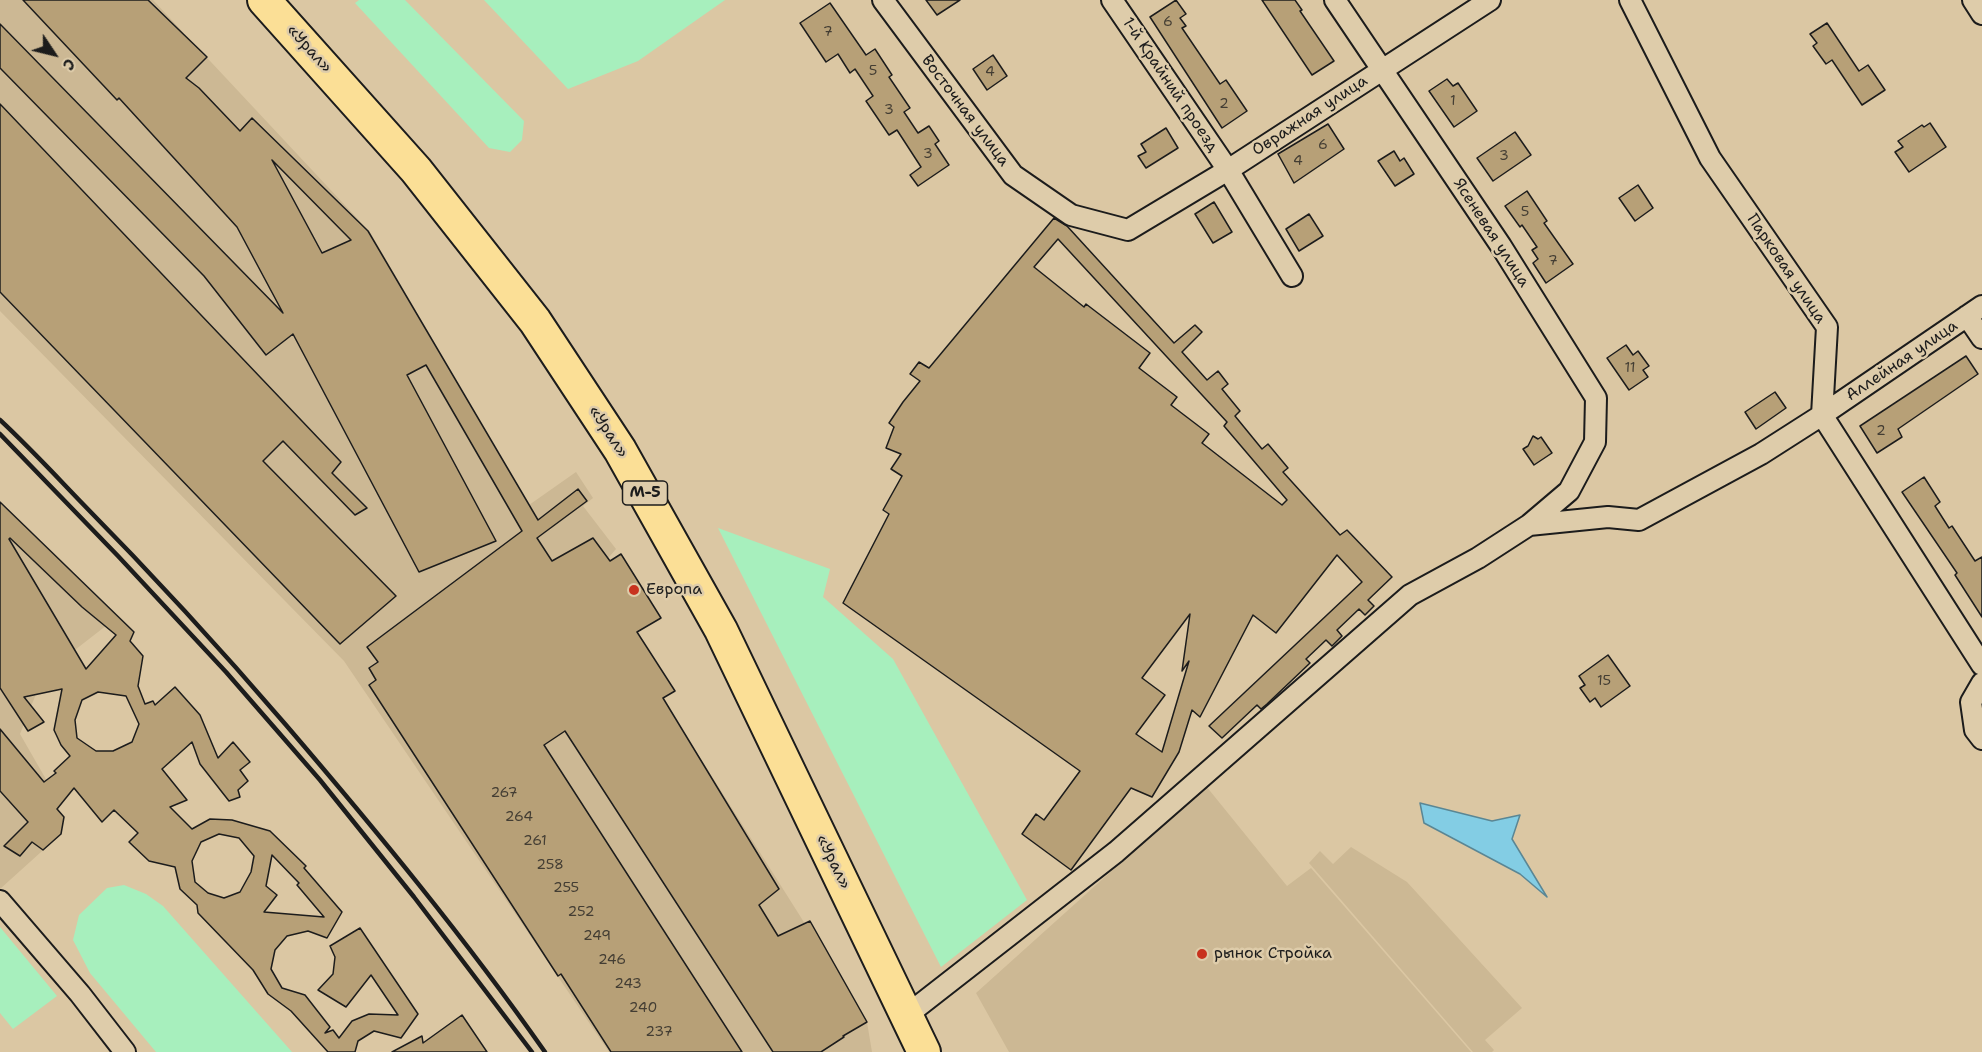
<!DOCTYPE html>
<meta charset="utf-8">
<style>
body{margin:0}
#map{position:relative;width:1982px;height:1052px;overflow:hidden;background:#dbc7a3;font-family:"Shantell Sans",sans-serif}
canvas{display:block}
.north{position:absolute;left:24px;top:24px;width:60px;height:60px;-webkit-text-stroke:4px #deccaa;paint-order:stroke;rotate:125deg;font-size:16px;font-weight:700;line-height:24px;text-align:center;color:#1c1c1c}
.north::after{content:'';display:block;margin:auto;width:21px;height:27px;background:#1c1c1c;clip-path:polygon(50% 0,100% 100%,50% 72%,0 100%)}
</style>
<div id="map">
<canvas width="1982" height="1052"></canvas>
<div class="north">С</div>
</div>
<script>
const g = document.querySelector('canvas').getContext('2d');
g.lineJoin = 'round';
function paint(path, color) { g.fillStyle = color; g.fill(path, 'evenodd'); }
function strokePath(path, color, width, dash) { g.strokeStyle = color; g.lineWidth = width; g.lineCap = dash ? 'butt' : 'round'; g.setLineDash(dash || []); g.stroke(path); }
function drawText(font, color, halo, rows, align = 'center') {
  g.font = font + ' "Shantell Sans",sans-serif'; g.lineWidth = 5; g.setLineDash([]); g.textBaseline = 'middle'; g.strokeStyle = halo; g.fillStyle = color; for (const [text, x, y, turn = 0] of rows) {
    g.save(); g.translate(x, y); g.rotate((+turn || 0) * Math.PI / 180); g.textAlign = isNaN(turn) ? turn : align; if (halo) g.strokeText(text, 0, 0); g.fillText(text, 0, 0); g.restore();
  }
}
paint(new Path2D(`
 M 0,0 L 153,0 L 370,232 L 529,505 L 576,472 L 593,498 L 583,506 L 616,549 L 597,571 L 675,691 L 663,699 L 867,1022 L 872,1052 L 609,1052 L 344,661 L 0,311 Z
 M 0,504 L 107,625 L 44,674 L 20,734 L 55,795 L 61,834 L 0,889 Z
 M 1206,786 L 1287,886 L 1311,868 L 1471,1052 L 1009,1052 L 976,993 Z
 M 1351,847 L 1407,882 L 1522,1008 L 1485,1040 L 1494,1050 L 1492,1052 L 1473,1052 L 1309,863 L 1320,851 L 1333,864 Z`), '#ccb894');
paint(new Path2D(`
 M 359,0 L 405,0 L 524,121 L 522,140 L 510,152 L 489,148 L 355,3 Z
 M 484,0 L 725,0 L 638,61 L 568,89 Z
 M 718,528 L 830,569 L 823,597 L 893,659 L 1027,900 L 941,967 Z
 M 124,885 L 146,894 L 163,906 L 292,1052 L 156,1052 L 90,973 L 73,940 L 79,915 L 107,888 Z
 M 0,927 L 57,996 L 13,1029 L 0,1013 Z`), '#a7efbd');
const water = new Path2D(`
 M 1420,803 L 1492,821 L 1520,815 L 1512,839 L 1547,897 L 1520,874 L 1424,823 Z`);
paint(water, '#83cde4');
strokePath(water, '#5a8694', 1.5);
const building = new Path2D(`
 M 23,0 L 148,0 L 207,57 L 186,78 L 199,88 L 240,131 L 252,118 L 368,231 L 538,520 L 578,489 L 587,501 L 537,538 L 552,561 L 593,538 L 610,561 L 621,554 L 661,618 L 637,632 L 675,691 L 663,698 L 779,889 L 759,905 L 778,936 L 810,921 L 867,1022 L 843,1036 L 844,1037 L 821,1052 L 773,1052 L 565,731 L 544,745 L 742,1052 L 611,1052 L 561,974 L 558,976 L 369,685 L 376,680 L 369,668 L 378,662 L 367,647 L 522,531 L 426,365 L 407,375 L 496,541 L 419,572 L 293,334 L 266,355 L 204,276 L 0,68 L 0,24 L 283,313 L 237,227 L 119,98 L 117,100 ZM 272,160 L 351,240 L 322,253 Z
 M 926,0 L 960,0 L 937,15 Z
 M 1176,0 L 1186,14 L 1180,18 L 1186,26 L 1182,28 L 1220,84 L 1226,80 L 1247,111 L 1222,128 L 1150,17 Z
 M 1262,0 L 1295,0 L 1302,10 L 1300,11 L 1334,61 L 1312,75 Z
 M 830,3 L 866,55 L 875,49 L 892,75 L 889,77 L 910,108 L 904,112 L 918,133 L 929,126 L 939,141 L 935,144 L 949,165 L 918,186 L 910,175 L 921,167 L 897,130 L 889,135 L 866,101 L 873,96 L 855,69 L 850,73 L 838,54 L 826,62 L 800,23 Z
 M 1827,23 L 1859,71 L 1868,65 L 1885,90 L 1862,105 L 1832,60 L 1826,64 L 1813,46 L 1817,43 L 1810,34 Z
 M 993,55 L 1007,76 L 987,90 L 973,69 Z
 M 1447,79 L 1453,86 L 1458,83 L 1477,111 L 1454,127 L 1429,91 Z
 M 0,104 L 341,462 L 332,473 L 367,508 L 355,515 L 283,441 L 263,461 L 396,596 L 340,644 L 0,292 Z
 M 1930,123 L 1946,147 L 1909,172 L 1895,152 L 1903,147 L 1898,141 L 1922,125 L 1924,127 Z
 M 1328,124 L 1344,149 L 1294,183 L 1278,154 Z
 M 1166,128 L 1178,148 L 1146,168 L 1138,156 L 1146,152 L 1141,144 Z
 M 1515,132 L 1531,155 L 1493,181 L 1477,158 Z
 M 1394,151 L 1400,161 L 1404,158 L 1414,174 L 1395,186 L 1378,161 Z
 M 1638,185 L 1653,208 L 1635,221 L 1619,198 Z
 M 1527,191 L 1547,221 L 1544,223 L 1573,264 L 1546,283 L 1533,263 L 1538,259 L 1532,250 L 1537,247 L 1522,225 L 1520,227 L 1505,206 Z
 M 1214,202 L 1232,232 L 1213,243 L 1195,214 Z
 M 1309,214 L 1323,236 L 1299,251 L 1286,229 Z
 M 1054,218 L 1067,226 L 1174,343 L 1195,325 L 1202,332 L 1182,352 L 1207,380 L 1218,371 L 1228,384 L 1222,389 L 1240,411 L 1235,416 L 1262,449 L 1268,444 L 1288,468 L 1283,472 L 1340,535 L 1347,530 L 1392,577 L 1368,600 L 1374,606 L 1365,615 L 1359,609 L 1337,630 L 1342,636 L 1332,646 L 1326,640 L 1306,659 L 1310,663 L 1267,704 L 1261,709 L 1257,705 L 1222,738 L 1209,726 L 1362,582 L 1337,555 L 1276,633 L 1253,615 L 1200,717 L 1192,710 L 1179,752 L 1152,797 L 1131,788 L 1071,870 L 1022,834 L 1036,814 L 1044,820 L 1080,771 L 843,603 L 889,514 L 883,510 L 902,476 L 891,469 L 901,454 L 886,448 L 894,427 L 889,423 L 903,402 L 920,381 L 910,374 L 919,362 L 929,368 ZM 1058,239 L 1227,422 L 1224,426 L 1287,500 L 1282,505 L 1202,443 L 1209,434 L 1171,405 L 1177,397 L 1139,368 L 1150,353 L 1086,304 L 1084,307 L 1034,267 ZM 1190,614 L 1182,671 L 1189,661 L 1162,752 L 1136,734 L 1165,695 L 1142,678 Z
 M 1626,345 L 1633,355 L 1638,351 L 1649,366 L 1643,370 L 1648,377 L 1629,390 L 1607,358 Z
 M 1966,356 L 1978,374 L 1898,429 L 1902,437 L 1877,453 L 1860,426 Z
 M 1775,392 L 1786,408 L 1756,429 L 1745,412 Z
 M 1533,436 L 1538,439 L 1541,437 L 1552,453 L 1534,465 L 1523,449 L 1528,446 Z
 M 1924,477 L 1940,502 L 1935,506 L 1949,528 L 1952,526 L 1975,561 L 1982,557 L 1982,617 L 1955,575 L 1957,573 L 1902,492 Z
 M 0,502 L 134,632 L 130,641 L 143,656 L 138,686 L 145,704 L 153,701 L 155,705 L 175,687 L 200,715 L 218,758 L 233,742 L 250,762 L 240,770 L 248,781 L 238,790 L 240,797 L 229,801 L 200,764 L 192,742 L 162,769 L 187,800 L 170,807 L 192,829 L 210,819 L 232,820 L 270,831 L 306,866 L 304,868 L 342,912 L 327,938 L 308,931 L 287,936 L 275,950 L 271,969 L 282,988 L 305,995 L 330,1027 L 325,1033 L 333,1030 L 339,1038 L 352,1021 L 369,1014 L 398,1015 L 371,975 L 346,1007 L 318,990 L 333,974 L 335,957 L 330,946 L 360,928 L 418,1014 L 401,1038 L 374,1031 L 358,1041 L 355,1052 L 328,1052 L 291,1011 L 268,994 L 253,970 L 198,913 L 197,905 L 180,889 L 175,867 L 149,861 L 129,842 L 138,833 L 114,810 L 102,822 L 74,788 L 57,809 L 64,817 L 61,834 L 43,850 L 32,842 L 20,856 L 4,846 L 28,822 L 0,791 L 0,729 L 44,782 L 56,773 L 54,771 L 70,756 L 61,745 L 54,730 L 62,689 L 24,697 L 44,722 L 28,731 L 0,688 ZM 10,538 L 82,607 L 116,635 L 86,669 L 9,539 ZM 98,692 L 126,696 L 139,724 L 132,742 L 113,751 L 96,751 L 77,738 L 75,720 L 82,700 ZM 219,834 L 239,838 L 254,856 L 251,872 L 240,892 L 224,898 L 208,893 L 195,882 L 192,861 L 201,842 ZM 272,855 L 299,883 L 297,885 L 324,917 L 264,912 L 277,895 L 266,886 Z
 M 1608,655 L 1630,686 L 1601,707 L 1595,698 L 1590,702 L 1580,688 L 1585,685 L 1579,676 Z
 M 462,1015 L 487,1052 L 392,1052 L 422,1036 L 423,1043 Z`);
paint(building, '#b7a077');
strokePath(building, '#1c1c1c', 1.5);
const minor = new Path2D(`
 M 883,0 L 1013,175 L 1071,215 L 1128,230 L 1228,170 L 1490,0
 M 1112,0 L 1228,170 L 1292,276
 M 1630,0 L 1710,158 L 1827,327 L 1822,415 L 1982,665
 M 1973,0 L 1982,14
 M 1967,316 L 1982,338
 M 1529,525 L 1608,517 L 1639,520 L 1761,454 L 1822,415 L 1982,306
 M 1982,683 L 1971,702 L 1975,730 L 1982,739
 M 0,901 L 80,994 L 125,1052
 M 907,1015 L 1116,852 L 1410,595 L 1478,558 L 1529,525 L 1569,491 L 1595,442 L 1596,398 L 1501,246 L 1335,0`);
const trunk = new Path2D(`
 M 264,0 L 416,170 L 535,321 L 620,450 L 721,630 L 924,1052`);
strokePath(minor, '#1c1c1c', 24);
strokePath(trunk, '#1c1c1c', 36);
strokePath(minor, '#deccaa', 20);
strokePath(trunk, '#fbdf96', 32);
strokePath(new Path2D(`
 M 0,420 C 28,446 54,474 80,501 C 151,573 220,648 286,725 C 376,830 465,938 545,1052
 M 0,434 L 118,556 L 226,672 L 320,780 L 414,897 L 532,1052`), '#1c1c1c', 4.5);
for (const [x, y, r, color] of [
 [634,590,6,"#c8321e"],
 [1202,954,6,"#c8321e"]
]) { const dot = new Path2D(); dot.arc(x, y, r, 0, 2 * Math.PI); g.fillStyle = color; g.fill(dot); strokePath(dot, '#deccaa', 2); }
drawText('14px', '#433d33', null, [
 ["6",1168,22],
 ["7",828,32],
 ["5",873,71],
 ["4",990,72],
 ["1",1453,101],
 ["2",1224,104],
 ["3",889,110],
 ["6",1323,145],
 ["3",928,154],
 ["3",1504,156],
 ["4",1298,161],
 ["5",1525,212],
 ["7",1553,261],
 ["11",1630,368],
 ["2",1881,431],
 ["15",1604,681],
 ["267",504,793],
 ["264",519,817],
 ["261",535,841],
 ["258",550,865],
 ["255",566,888],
 ["252",581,912],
 ["249",597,936],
 ["246",612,960],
 ["243",628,984],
 ["240",643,1008],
 ["237",659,1032]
]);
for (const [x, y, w] of [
 [645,493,45]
]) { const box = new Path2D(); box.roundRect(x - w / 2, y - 12, w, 24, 4.5); g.fillStyle = '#deccaa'; g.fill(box); strokePath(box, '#1c1c1c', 1.5); }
drawText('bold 15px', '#1c1c1c', null, [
 ["М-5",645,493]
]);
drawText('16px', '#1c1c1c', '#deccaa', [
 ["«Урал»",309,49,48],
 ["1-й Крайний проезд",1170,85,56],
 ["Восточная улица",965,111,53],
 ["Овражная улица",1310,116,-33],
 ["Ясеневая улица",1491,233,57],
 ["Парковая улица",1786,269,56],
 ["Аллейная улица",1902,361,-34],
 ["«Урал»",608,432,57],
 ["«Урал»",833,862,64]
]);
drawText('16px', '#1c1c1c', '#deccaa', [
 ["Европа",646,590],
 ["рынок Стройка",1214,954]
], 'left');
</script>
